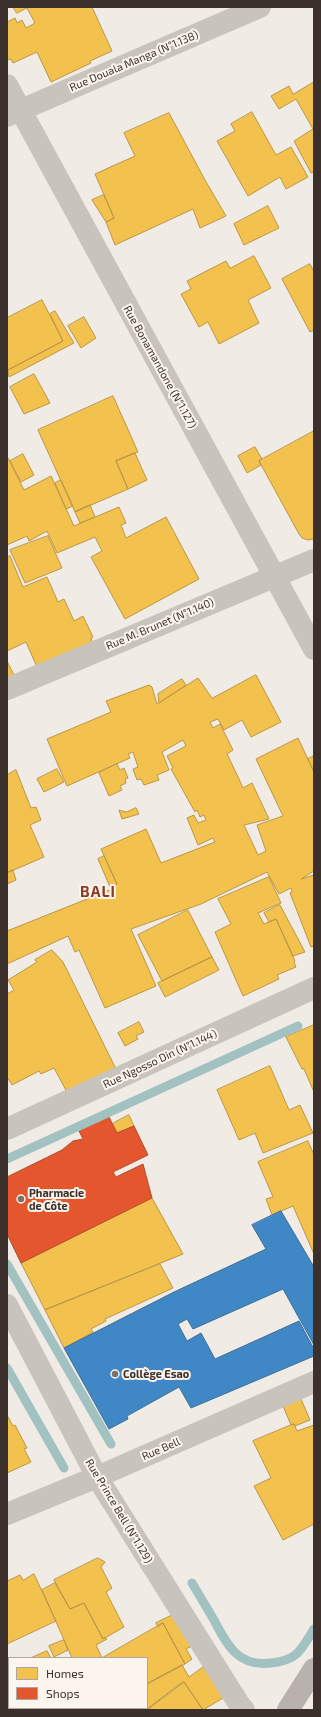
<!DOCTYPE html>
<meta charset="utf-8">
<style>
body{margin:0}
#map{position:relative;width:321px;height:1717px;overflow:hidden;background:#f0ebe5;font-family:"Exo 2",sans-serif}
canvas{display:block}
.frame{position:absolute;inset:0;border:8px solid #3b302b;pointer-events:none}
.legend{position:absolute;left:8px;top:1657px;width:140px;height:52px;box-sizing:border-box;background:#fbf5ee;border:1px solid #aea6a0;margin:0;padding:5px 7px;list-style:none;font-size:12px;color:#3b302b}
.legend li{display:flex;align-items:center;gap:8px;height:20px}
.legend b{width:20px;border:1px solid #aea6a0}
</style>
<div id="map">
<canvas width="321" height="1717"></canvas>
<div class="frame"></div>
<ul class="legend">
<li><b style="height:11px;background:#f2c14e"></b>Homes</li>
<li><b style="height:11px;background:#e4572e"></b>Shops</li>
</ul>
</div>
<script>
const g = document.querySelector('canvas').getContext('2d');
g.lineJoin = 'round';
function paint(path, color) { g.fillStyle = color; g.fill(path, 'evenodd'); }
function strokePath(path, color, width, dash) { g.strokeStyle = color; g.lineWidth = width; g.lineCap = dash ? 'butt' : 'round'; g.setLineDash(dash || []); g.stroke(path); }
function drawText(font, color, halo, rows, align = 'center') {
  g.font = font + ' "Exo 2",sans-serif'; g.lineWidth = 4; g.setLineDash([]); g.textBaseline = 'middle'; g.strokeStyle = halo; g.fillStyle = color; for (const [text, x, y, turn = 0] of rows) {
    g.save(); g.translate(x, y); g.rotate((+turn || 0) * Math.PI / 180); g.textAlign = isNaN(turn) ? turn : align; if (halo) g.strokeText(text, 0, 0); g.fillText(text, 0, 0); g.restore();
  }
}
const homes = new Path2D(`
 M 13,7 L 92,7 L 112,51 L 90,61 L 91,63 L 51,82 L 37,52 L 13,63 L 11,59 L 7,60 L 7,22 L 15,18 L 17,23 L 22,20 L 26,28 L 35,23 L 27,8 L 17,13 Z
 M 314,82 L 314,172 L 311,173 L 294,141 L 313,129 L 296,99 L 279,109 L 271,96 L 289,86 L 293,94 Z
 M 252,112 L 276,155 L 291,147 L 308,177 L 286,189 L 280,177 L 248,196 L 217,141 L 235,131 L 231,124 Z
 M 169,113 L 205,180 L 226,216 L 200,228 L 193,209 L 115,245 L 106,222 L 114,218 L 95,174 L 135,156 L 124,133 Z
 M 104,195 L 114,218 L 106,222 L 92,200 Z
 M 268,206 L 279,228 L 244,245 L 234,224 Z
 M 254,256 L 271,288 L 248,300 L 259,323 L 219,344 L 208,322 L 199,327 L 181,294 L 191,289 L 187,281 L 226,261 L 230,268 Z
 M 310,264 L 314,272 L 314,330 L 310,332 L 282,279 Z
 M 42,300 L 63,341 L 8,370 L 7,368 L 7,318 Z
 M 55,311 L 74,343 L 9,377 L 7,368 L 8,370 L 63,341 L 50,314 Z
 M 84,317 L 96,338 L 81,348 L 68,326 Z
 M 34,374 L 50,403 L 24,414 L 10,387 Z
 M 113,396 L 138,452 L 116,461 L 128,489 L 75,512 L 38,430 Z
 M 314,431 L 314,539 L 308,540 L 302,538 L 299,534 L 259,461 Z
 M 255,447 L 262,459 L 259,461 L 261,465 L 247,473 L 238,456 Z
 M 135,453 L 147,480 L 128,489 L 116,461 Z
 M 23,454 L 34,475 L 21,482 L 10,461 Z
 M 7,456 L 24,490 L 51,476 L 74,526 L 119,507 L 126,523 L 121,525 L 126,538 L 166,517 L 199,579 L 125,619 L 91,557 L 102,551 L 95,537 L 57,553 L 47,531 L 29,541 L 27,536 L 7,545 Z
 M 61,480 L 73,506 L 66,509 L 55,483 Z
 M 90,505 L 95,517 L 80,523 L 75,512 Z
 M 48,536 L 62,568 L 25,583 L 10,550 Z
 M 10,556 L 23,587 L 47,577 L 58,602 L 64,599 L 74,621 L 83,616 L 93,637 L 91,638 L 93,645 L 37,667 L 26,642 L 7,651 L 7,557 Z
 M 7,661 L 14,675 L 7,678 Z
 M 256,675 L 281,722 L 251,737 L 242,720 L 224,730 L 218,719 L 210,722 L 213,728 L 220,724 L 233,750 L 227,754 L 239,779 L 243,788 L 252,783 L 269,819 L 244,825 L 258,855 L 266,851 L 257,825 L 283,816 L 256,759 L 298,738 L 314,772 L 314,871 L 301,879 L 314,875 L 314,946 L 311,947 L 290,893 L 292,892 L 291,888 L 279,894 L 267,872 L 201,904 L 131,929 L 156,986 L 105,1008 L 79,950 L 75,952 L 68,936 L 7,964 L 7,931 L 112,889 L 110,887 L 117,884 L 101,849 L 146,829 L 161,863 L 215,842 L 213,838 L 198,845 L 187,818 L 194,815 L 198,823 L 206,820 L 204,815 L 200,817 L 197,810 L 195,812 L 171,769 L 173,768 L 167,756 L 186,746 L 183,740 L 162,752 L 169,770 L 157,775 L 159,780 L 144,785 L 141,779 L 137,780 L 133,769 L 138,767 L 133,752 L 128,754 L 130,758 L 67,786 L 47,739 L 111,712 L 106,701 L 149,685 L 152,687 L 157,704 L 198,678 L 212,698 Z
 M 182,679 L 186,685 L 159,703 L 158,694 Z
 M 314,756 L 314,772 L 308,759 Z
 M 117,764 L 120,770 L 124,768 L 128,778 L 125,779 L 126,783 L 120,786 L 122,790 L 109,796 L 99,773 Z
 M 57,769 L 64,782 L 44,792 L 37,779 Z
 M 16,770 L 31,808 L 36,807 L 41,820 L 30,825 L 44,857 L 7,873 L 7,775 Z
 M 136,808 L 139,814 L 122,819 L 119,810 L 126,812 Z
 M 104,856 L 117,884 L 110,887 L 98,859 Z
 M 13,870 L 16,880 L 7,884 L 7,873 Z
 M 269,877 L 281,903 L 258,913 L 264,924 L 276,919 L 295,961 L 294,962 L 296,967 L 277,975 L 279,979 L 243,996 L 215,932 L 231,924 L 218,899 Z
 M 280,905 L 305,952 L 293,956 L 276,919 L 269,922 L 264,913 Z
 M 188,910 L 212,957 L 162,981 L 138,935 Z
 M 52,950 L 63,962 L 116,1069 L 68,1094 L 54,1068 L 41,1074 L 39,1071 L 12,1085 L 7,1077 L 7,994 L 14,990 L 8,980 L 37,962 L 35,960 Z
 M 212,957 L 219,970 L 165,997 L 158,983 Z
 M 139,1022 L 144,1032 L 136,1036 L 138,1039 L 125,1046 L 118,1033 Z
 M 314,1025 L 314,1092 L 304,1069 L 302,1069 L 286,1037 Z
 M 270,1066 L 289,1110 L 300,1105 L 313,1133 L 263,1153 L 255,1133 L 239,1140 L 217,1090 Z
 M 129,1115 L 134,1126 L 117,1133 L 112,1124 Z
 M 308,1141 L 314,1155 L 314,1254 L 293,1206 L 272,1215 L 266,1199 L 273,1197 L 258,1162 Z
 M 152,1198 L 183,1254 L 45,1310 L 21,1263 Z
 M 160,1264 L 173,1288 L 105,1319 L 106,1321 L 91,1329 L 93,1332 L 64,1348 L 45,1310 Z
 M 301,1399 L 310,1420 L 295,1426 L 294,1424 L 291,1425 L 283,1406 Z
 M 7,1415 L 13,1426 L 15,1425 L 27,1448 L 24,1449 L 31,1462 L 7,1473 Z
 M 294,1424 L 297,1431 L 314,1425 L 314,1524 L 283,1540 L 254,1486 L 271,1478 L 253,1441 Z
 M 98,1558 L 105,1562 L 101,1567 L 112,1588 L 106,1592 L 124,1627 L 103,1639 L 84,1603 L 70,1609 L 54,1580 Z
 M 34,1574 L 56,1621 L 7,1644 L 7,1581 L 20,1575 L 23,1580 Z
 M 55,1583 L 70,1609 L 84,1603 L 103,1639 L 105,1637 L 107,1639 L 96,1645 L 102,1658 L 72,1658 L 42,1590 Z
 M 179,1612 L 192,1646 L 186,1649 L 192,1659 L 185,1664 L 163,1623 L 158,1627 L 156,1623 Z
 M 163,1623 L 185,1664 L 147,1684 L 147,1658 L 102,1658 Z
 M 64,1640 L 68,1650 L 54,1657 L 49,1646 Z
 M 47,1651 L 51,1658 L 31,1658 Z
 M 182,1665 L 189,1677 L 203,1667 L 215,1683 L 223,1698 L 203,1710 L 184,1682 L 147,1710 L 43,1710 L 46,1708 L 147,1708 L 147,1684 Z
 M 184,1682 L 203,1710 L 146,1710 L 177,1686 Z`);
paint(homes, '#f2c14e');
strokePath(homes, '#bb9644', 1);
const shops = new Path2D(`
 M 109,1117 L 117,1133 L 134,1126 L 148,1155 L 113,1172 L 116,1177 L 143,1164 L 152,1198 L 21,1263 L 7,1234 L 7,1177 L 62,1150 L 73,1141 L 83,1139 L 79,1131 Z`);
paint(shops, '#e4572e');
strokePath(shops, '#b14b2d', 1);
const schools = new Path2D(`
 M 281,1211 L 314,1267 L 314,1345 L 283,1289 L 193,1329 L 187,1319 L 178,1324 L 187,1341 L 201,1333 L 215,1359 L 299,1321 L 314,1349 L 314,1356 L 191,1408 L 179,1387 L 127,1416 L 128,1419 L 109,1429 L 64,1348 L 174,1292 L 266,1249 L 252,1225 Z`);
paint(schools, '#3f88c5');
strokePath(schools, '#3e6e97', 1);
strokePath(new Path2D(`
 M 7,1159 L 298,1026
 M 7,1264 L 111,1444
 M 7,1368 L 64,1468
 M 192,1583 C 199,1595 207,1608 214,1620 C 227,1645 238,1667 271,1663 C 298,1660 300,1651 314,1629`), '#a1c2c1', 9);
strokePath(new Path2D(`
 M 7,85 L 314,649
 M 7,116 L 260,7
 M 7,689 L 314,560
 M 7,1129 L 314,988
 M 7,1305 L 97,1477 L 239,1704 L 244,1710
 M 7,1514 L 97,1477 L 314,1382`), '#c9c3be', 22);
strokePath(new Path2D(`
 M 288,1710 L 314,1669`), '#b8b1ad', 22);
for (const [x, y, r, color] of [
 [21,1199,4,"#7a716c"],
 [115,1374,4,"#7a716c"]
]) { const dot = new Path2D(); dot.arc(x, y, r, 0, 2 * Math.PI); g.fillStyle = color; g.fill(dot); strokePath(dot, '#fbf5ee', 1.5); }
drawText('11px', '#3b302b', '#fbf5ee', [
 ["Rue Douala Manga (N°1.138)",134,61,-23],
 ["Rue Bonamandone (N°1.127)",160,367,61],
 ["Rue M. Brunet (N°1.140)",160,624,-23],
 ["Rue Ngosso Din (N°1.144)",160,1059,-25],
 ["Rue Bell",161,1449,-24],
 ["Rue Prince Bell (N°1.129)",119,1511,59]
]);
drawText('bold 11px', '#3b302b', '#fbf5ee', [
 ["Pharmacie",29,1193],
 ["de Côte",29,1206],
 ["Collège Esao",123,1374]
], 'left');
g.letterSpacing = '1px';
drawText('bold 15px', '#8c3b22', '#fbf5ee', [
 ["BALI",98,892]
]);
g.letterSpacing = '0px';
</script>
